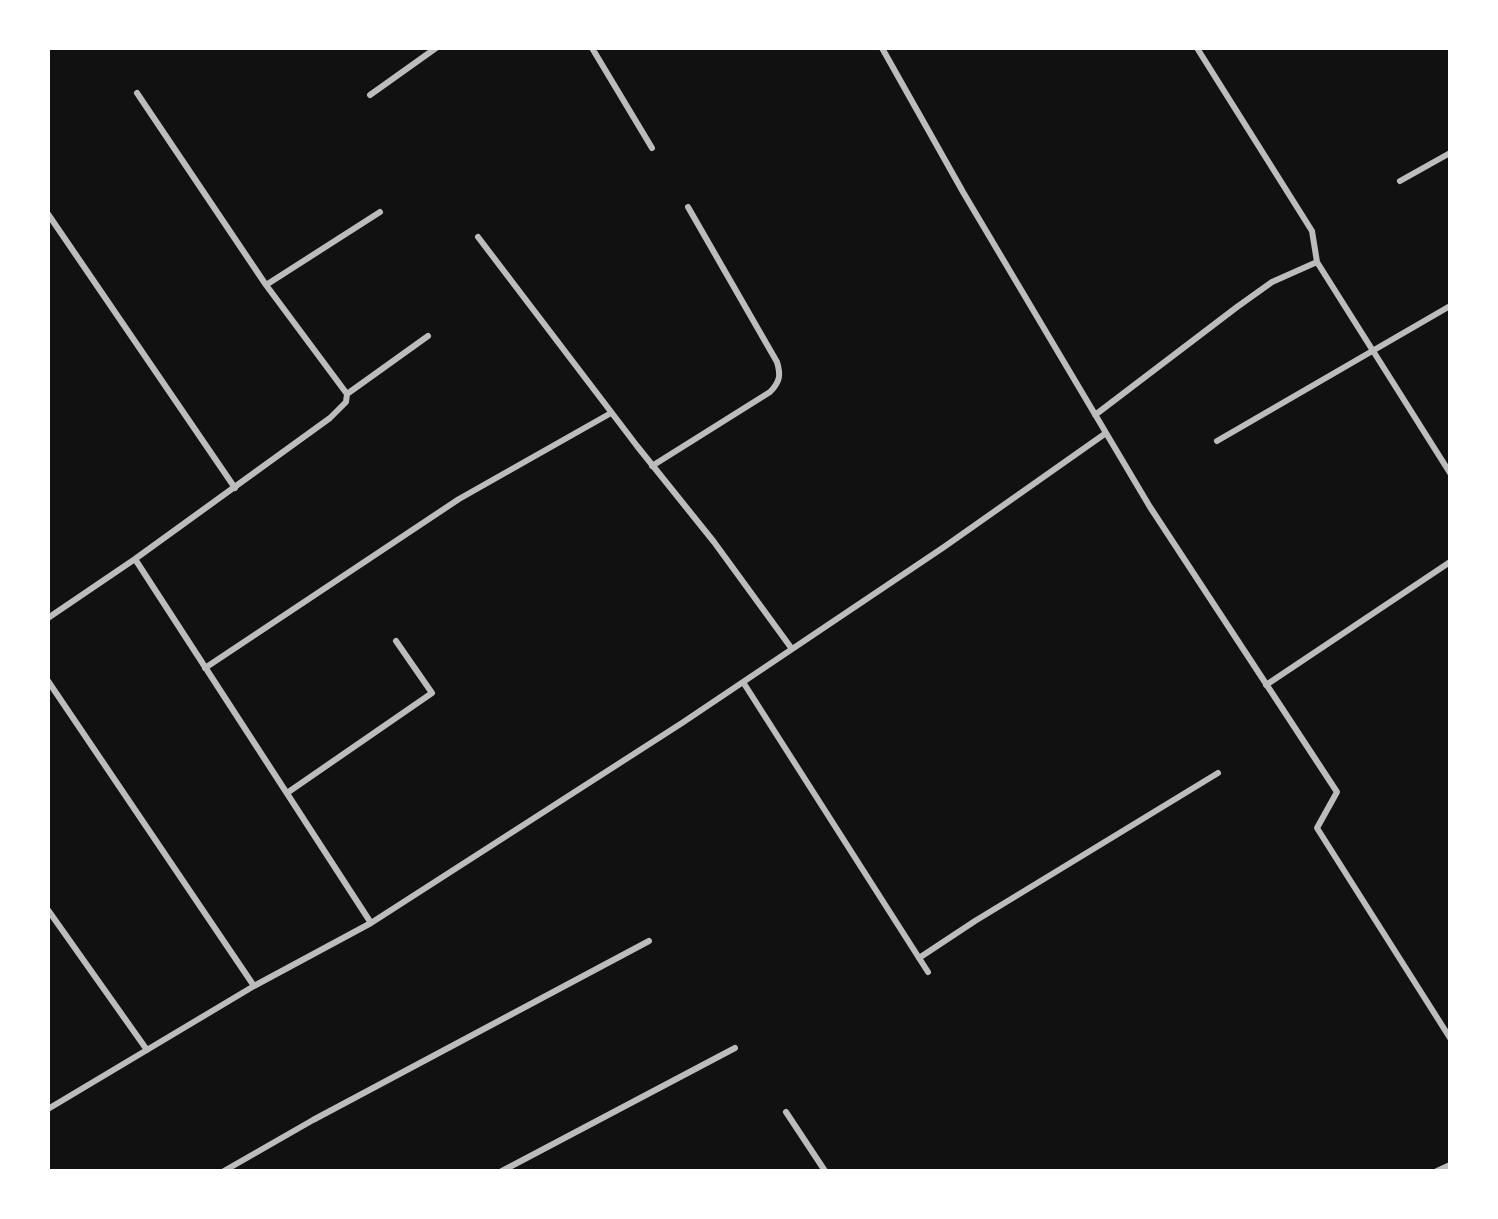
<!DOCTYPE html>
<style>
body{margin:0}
#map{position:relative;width:1498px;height:1219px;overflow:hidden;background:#111;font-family:Figtree,sans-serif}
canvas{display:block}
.frame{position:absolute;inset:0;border:50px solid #fff;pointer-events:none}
</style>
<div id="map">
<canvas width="1498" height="1219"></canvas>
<div class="frame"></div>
</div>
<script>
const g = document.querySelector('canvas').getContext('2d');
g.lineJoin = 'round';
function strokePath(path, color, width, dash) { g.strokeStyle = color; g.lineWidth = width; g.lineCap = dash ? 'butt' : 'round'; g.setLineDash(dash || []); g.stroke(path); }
strokePath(new Path2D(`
 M 592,48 L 652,148
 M 882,48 L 963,192 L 1150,507 L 1337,792 L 1317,828 L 1450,1038
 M 1197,48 L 1312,231 L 1317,262 L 1450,473
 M 370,95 L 436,48
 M 1400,181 L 1450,153
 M 48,214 L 235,488
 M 478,237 L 637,446 L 714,542 L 792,649
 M 266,285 L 380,212
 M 347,394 L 428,336
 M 1095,415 L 1237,307 L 1272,282 L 1317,262
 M 1217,441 L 1450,306
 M 652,466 L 770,392 C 780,382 781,375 777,362 L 688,207
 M 135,559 L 371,923
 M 48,618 L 135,559 L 330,418 L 346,402 L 347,394 L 266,285 L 137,93
 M 205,668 L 459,499 L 611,413
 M 48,681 L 254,986
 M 743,682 L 928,972
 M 1266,685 L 1450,562
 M 287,793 L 432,693 L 396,641
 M 48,910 L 147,1050
 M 919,958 L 975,921 L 1218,773
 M 48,1109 L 254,986 L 371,923 L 682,723 L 944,547 L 1106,433
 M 786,1112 L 825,1171
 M 224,1171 L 313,1120 L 649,941
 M 502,1171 L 735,1048
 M 1437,1171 L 1450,1165`), '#bcbcbc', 6);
</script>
